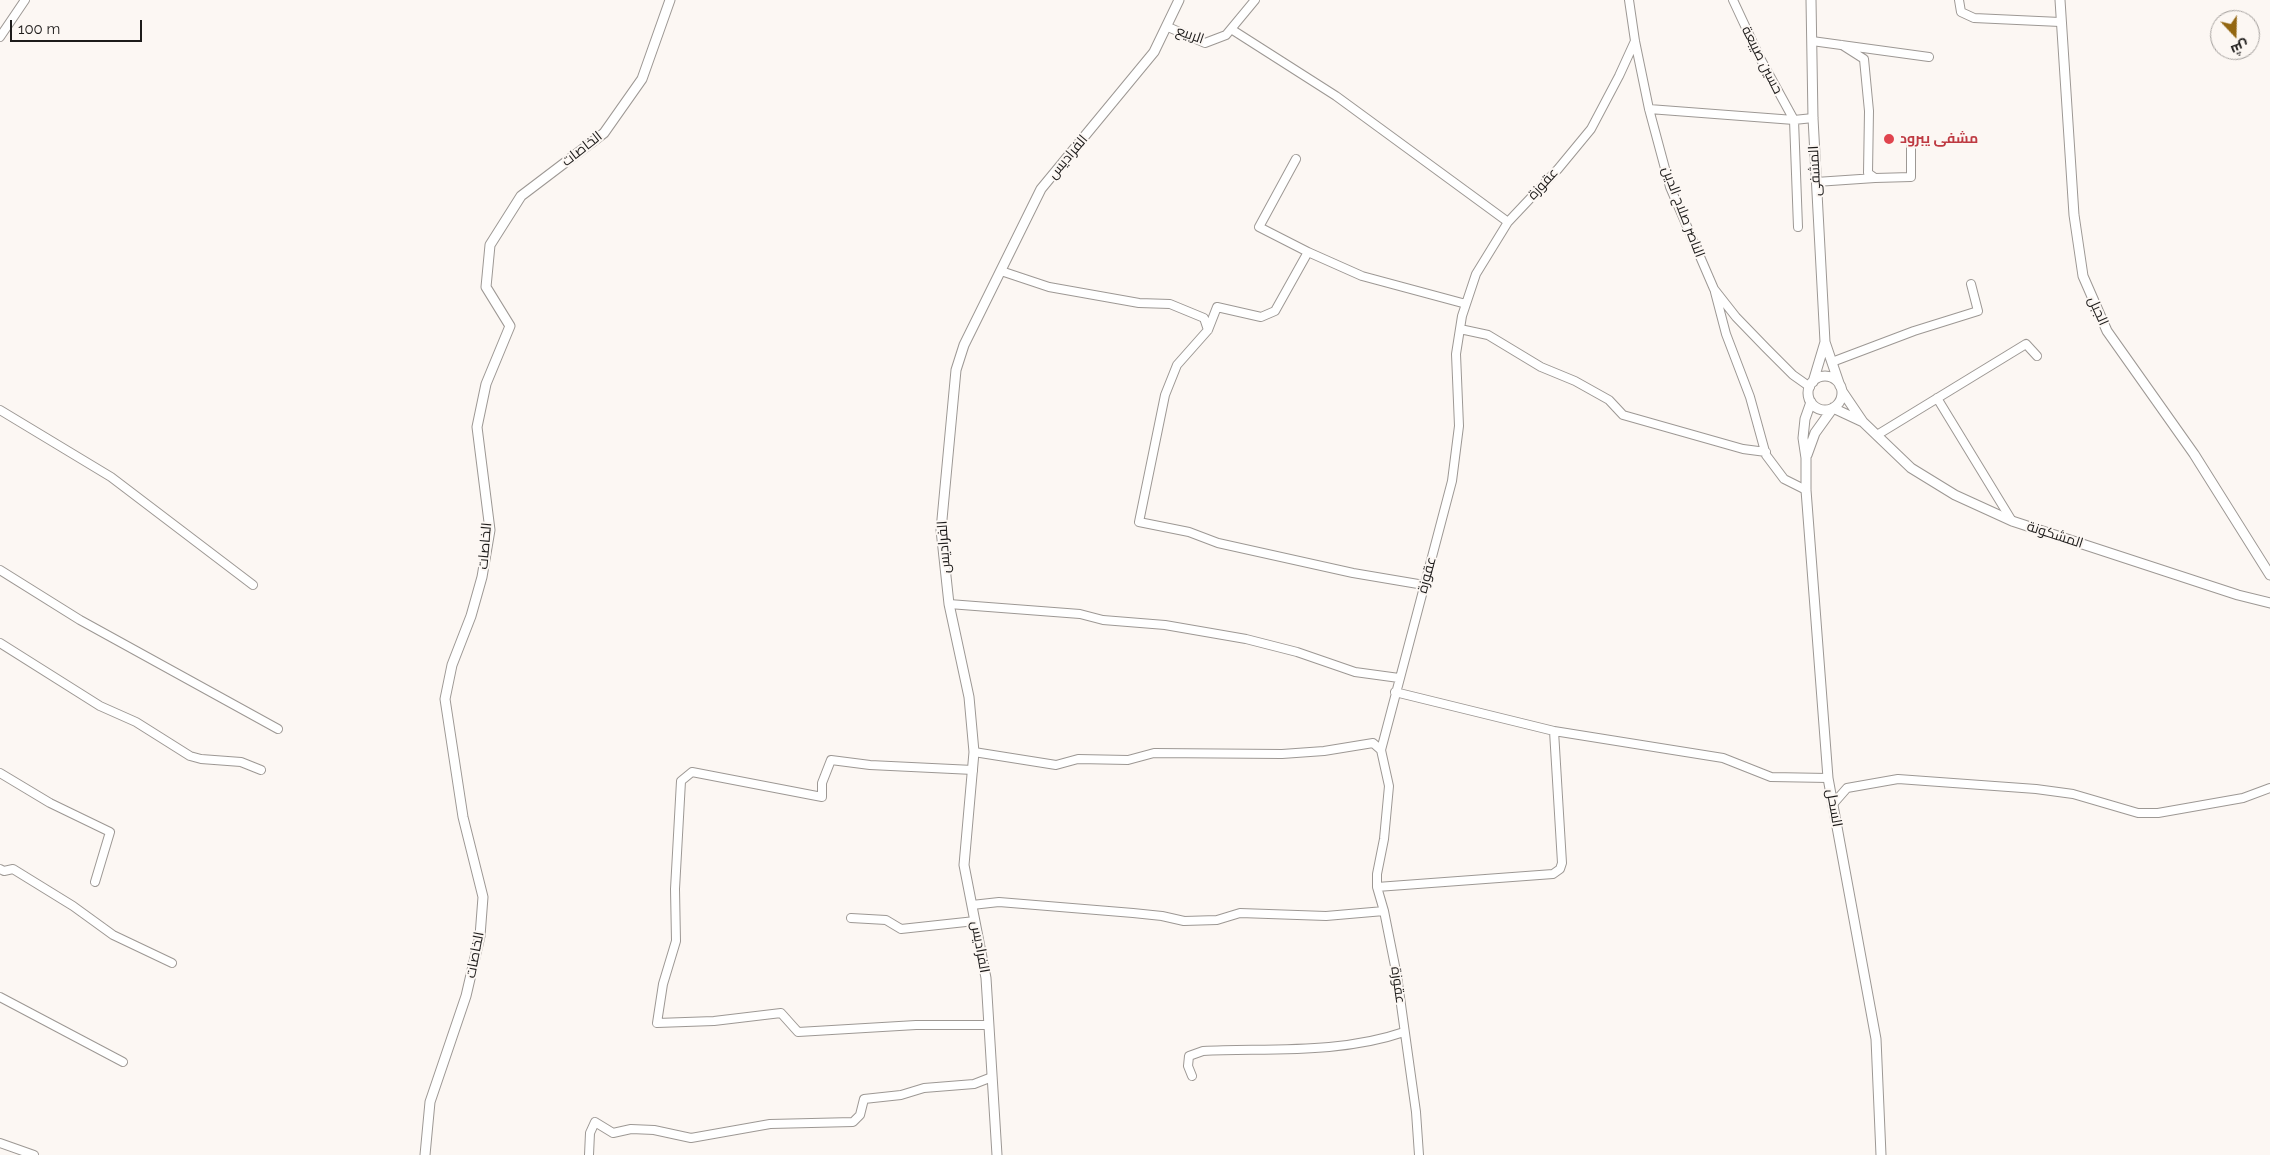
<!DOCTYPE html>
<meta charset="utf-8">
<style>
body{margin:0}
#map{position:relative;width:2270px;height:1155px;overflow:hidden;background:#fcf7f3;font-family:Raleway,Cairo,sans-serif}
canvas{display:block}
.north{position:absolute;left:2210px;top:10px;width:50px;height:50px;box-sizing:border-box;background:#fcf7f3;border:1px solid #a39f9c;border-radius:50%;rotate:159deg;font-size:14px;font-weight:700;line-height:20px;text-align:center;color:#1d1b1a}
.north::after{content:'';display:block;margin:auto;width:18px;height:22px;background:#936712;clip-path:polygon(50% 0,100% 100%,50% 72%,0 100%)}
.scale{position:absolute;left:10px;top:20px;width:132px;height:22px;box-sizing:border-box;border:2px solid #1d1b1a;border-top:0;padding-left:6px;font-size:15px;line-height:18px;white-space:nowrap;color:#1d1b1a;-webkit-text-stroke:4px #fcf7f3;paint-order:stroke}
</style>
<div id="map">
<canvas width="2270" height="1155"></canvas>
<div class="north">ش</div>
<div class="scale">100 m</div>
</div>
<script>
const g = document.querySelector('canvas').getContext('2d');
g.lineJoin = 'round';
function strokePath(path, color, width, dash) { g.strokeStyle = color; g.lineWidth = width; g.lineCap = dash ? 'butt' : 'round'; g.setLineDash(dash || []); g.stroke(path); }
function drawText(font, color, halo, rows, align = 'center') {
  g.font = font + ' Raleway,Cairo,sans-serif'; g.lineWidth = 4; g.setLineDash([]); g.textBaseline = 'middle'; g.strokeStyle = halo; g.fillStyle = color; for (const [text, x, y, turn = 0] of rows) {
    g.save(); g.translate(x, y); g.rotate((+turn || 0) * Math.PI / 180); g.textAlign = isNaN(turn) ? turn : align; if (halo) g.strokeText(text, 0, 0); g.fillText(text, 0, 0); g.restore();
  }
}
const minor = new Path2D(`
 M 1629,0 L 1635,41 L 1649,109 L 1670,187 L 1714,289 L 1736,317 L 1766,348 L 1793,375 L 1810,387
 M 1733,0 L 1760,58 L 1794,120 L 1798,227
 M 1959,0 L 1961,12 L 1974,18 L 2060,22
 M 1168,27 L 1205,43 L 1226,35 L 1255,0
 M 1231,29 L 1336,96 L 1508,222
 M 0,37 L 25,0
 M 1812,41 L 1929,57
 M 1842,45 L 1864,59 L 1869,111 L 1868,173 L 1875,178 L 1911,177 L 1911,142
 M 1649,109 L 1794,120 L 1813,118
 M 1296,159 L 1259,227 L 1308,252
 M 1816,182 L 1875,178
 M 1001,271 L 1049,287 L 1139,303 L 1170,304 L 1204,318 L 1208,330
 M 1715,292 L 1726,334 L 1750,397 L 1766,455 L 1784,479 L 1806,490
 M 1460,329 L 1488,335 L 1541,367 L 1575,381 L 1609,400 L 1623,415 L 1743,449 L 1766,452
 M 1832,362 L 1914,331 L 1978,311 L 1971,284
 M 1937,398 L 2012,521
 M 0,410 L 111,477 L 253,585
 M 1877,435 L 2026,344 L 2037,356
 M 0,570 L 80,620 L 278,729
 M 1424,585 L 1353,573 L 1218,543 L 1189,532 L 1139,522 L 1165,395 L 1177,365 L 1208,330 L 1217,307 L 1261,317 L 1275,311 L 1308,252 L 1362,276 L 1466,304
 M 949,604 L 1080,614 L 1103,620 L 1165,625 L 1246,639 L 1297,652 L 1355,672 L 1399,678
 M 0,643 L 100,706 L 136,722 L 190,756 L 201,759 L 241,762 L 261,770
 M 1554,731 L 1723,758 L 1771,777 L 1828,778
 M 974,752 L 1056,765 L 1078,759 L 1128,760 L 1154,753 L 1282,754 L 1324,751 L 1373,743 L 1381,750
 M 973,770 L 870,765 L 831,760 L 822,783 L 822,797 L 692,772 L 681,781 L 675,889 L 676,941 L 663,984 L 657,1023 L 714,1021 L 781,1013 L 798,1032 L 916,1025 L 989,1025
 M 0,773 L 50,803 L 110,832 L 95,882
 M 1833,804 L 1847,788 L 1898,779 L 2036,789 L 2073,794 L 2138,813 L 2158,813 L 2243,798 L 2270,788
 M 0,869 L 4,871 L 13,869 L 73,906 L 113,935 L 172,963
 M 1377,887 L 1553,874 L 1560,869 L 1562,863 L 1554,731 L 1395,692
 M 972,905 L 999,902 L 1133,913 L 1162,916 L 1184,921 L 1217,920 L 1240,913 L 1326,916 L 1384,911
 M 851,918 L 886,920 L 901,929 L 975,921
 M 0,997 L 123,1062
 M 1192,1076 L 1188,1066 L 1189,1056 L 1203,1051 C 1269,1048 1340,1054 1404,1032
 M 0,1143 L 34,1155
 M 589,1155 L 590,1133 L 595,1122 L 613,1133 L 631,1129 L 654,1130 L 691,1138 L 770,1124 L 853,1122 L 860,1115 L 864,1099 L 901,1095 L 924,1088 L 974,1084 L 992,1077
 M 1419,1155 L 1416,1112 L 1397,976 L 1384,911 L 1377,887 L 1377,874 L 1384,839 L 1389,786 L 1381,750 L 1452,481 L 1459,426 L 1456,354 L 1462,316 L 1476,274 L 1508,222 L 1558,169 L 1591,129 L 1619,76 L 1635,41`);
const tertiary = new Path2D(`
 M 1811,0 L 1813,118 L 1825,342 L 1840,386
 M 2060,0 L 2074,215 L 2083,276 L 2107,331 L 2194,454 L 2270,575
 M1808 393a17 17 0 1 1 34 0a17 17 0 1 1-34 0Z
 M 1813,382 L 1825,342
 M 1842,391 L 1863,422 L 1911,468 L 1955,495 L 2012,521 L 2238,595 L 2270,603
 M 1811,402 L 1805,419 L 1803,438 L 1806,458 L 1806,490 L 1828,778 L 1876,1039 L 1881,1155
 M 1807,455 L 1815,433 L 1833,408 L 1863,422
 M 425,1155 L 430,1102 L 466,996 L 480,936 L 483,897 L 463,817 L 445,699 L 452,665 L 471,616 L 482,577 L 490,530 L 477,427 L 486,384 L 510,326 L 486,287 L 490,245 L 521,196 L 604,133 L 642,79 L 670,0
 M 997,1155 L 986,978 L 964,865 L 974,752 L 969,697 L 949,604 L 941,530 L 956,370 L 964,345 L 1041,189 L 1154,52 L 1179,0`);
strokePath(minor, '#9d9894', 10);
strokePath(tertiary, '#9d9894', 11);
strokePath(minor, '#fff', 8);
strokePath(tertiary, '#fff', 9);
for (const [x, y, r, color] of [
 [1889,139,6,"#e0444e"]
]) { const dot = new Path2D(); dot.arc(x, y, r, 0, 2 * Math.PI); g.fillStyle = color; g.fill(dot); strokePath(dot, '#fcf7f3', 2); }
drawText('14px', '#1d1b1a', '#fcf7f3', [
 ["الربيع",1190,35,19],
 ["حسين صيبعة",1762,60,63],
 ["الخاصات",582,149,-38],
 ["الفراديس",1068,157,-50],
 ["المشفى",1815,171,-93],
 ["عقوزة",1543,184,-47],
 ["الناصر صلاح الدين",1683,212,69],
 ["الجبل",2098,311,66],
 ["المشكونة",2055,535,18],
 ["الخاصات",485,546,-85],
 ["الفراديس",944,547,-94],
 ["عقوزة",1427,575,-75],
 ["السحل",1834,808,80],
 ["الفراديس",980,947,80],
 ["الخاصات",475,955,-79],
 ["عقوزة",1398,985,82]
]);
drawText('bold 14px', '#be3a42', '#fcf7f3', [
 ["مشفى يبرود",1900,139]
], 'left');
</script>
